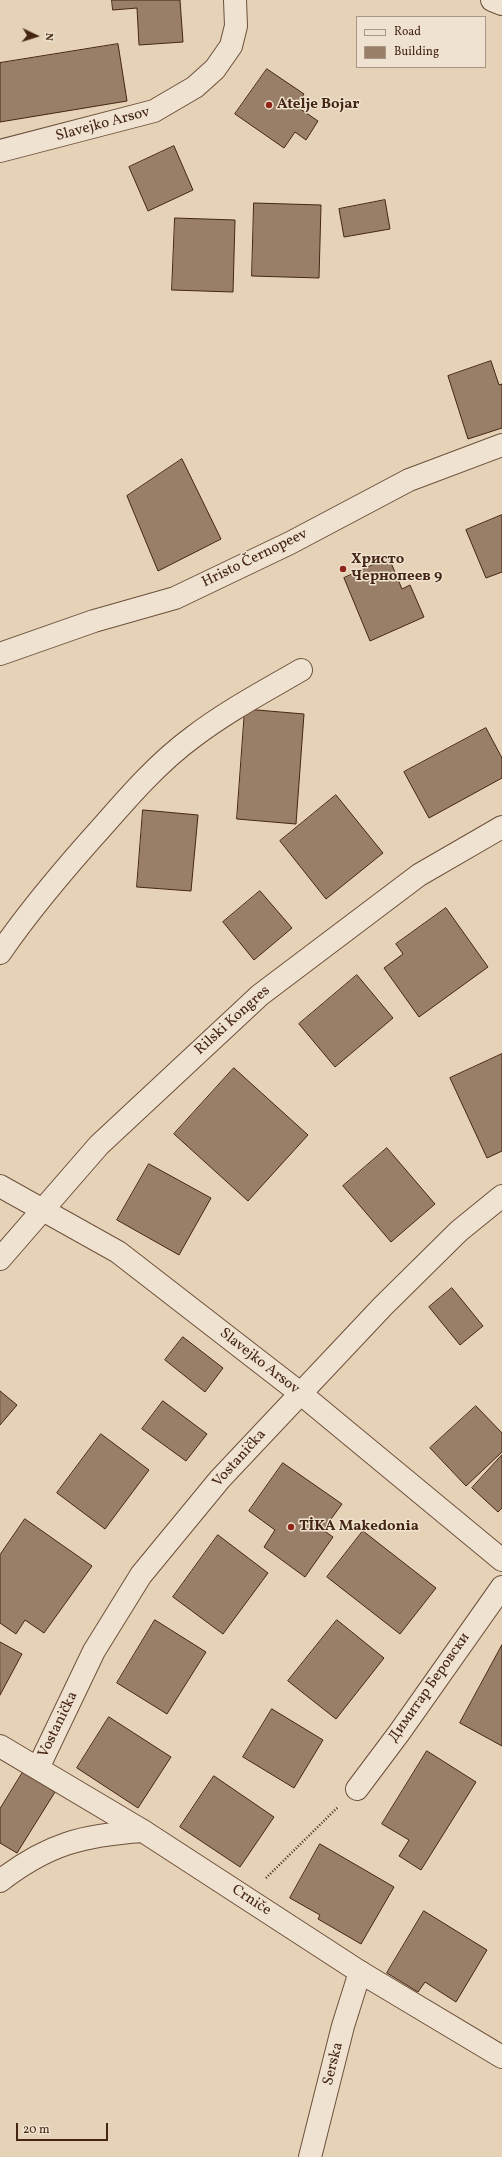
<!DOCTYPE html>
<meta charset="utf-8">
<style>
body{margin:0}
#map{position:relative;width:502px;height:2157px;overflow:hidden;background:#e6d2b6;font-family:Vollkorn,serif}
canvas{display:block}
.legend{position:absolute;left:356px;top:16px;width:130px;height:52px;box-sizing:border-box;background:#efe2d0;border:1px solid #ab9684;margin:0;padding:5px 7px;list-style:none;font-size:12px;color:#452513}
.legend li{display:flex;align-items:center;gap:8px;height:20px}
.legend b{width:20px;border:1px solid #ab9684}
.north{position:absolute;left:16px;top:16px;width:40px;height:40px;-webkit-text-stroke:3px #efe2d0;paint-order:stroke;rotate:94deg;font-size:11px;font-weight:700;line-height:16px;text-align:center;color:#452513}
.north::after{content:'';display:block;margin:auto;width:14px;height:18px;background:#452513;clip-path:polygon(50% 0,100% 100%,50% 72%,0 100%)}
.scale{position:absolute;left:16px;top:2123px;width:92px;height:18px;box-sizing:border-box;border:2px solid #452513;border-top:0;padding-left:5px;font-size:12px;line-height:14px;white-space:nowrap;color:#452513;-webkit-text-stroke:3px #efe2d0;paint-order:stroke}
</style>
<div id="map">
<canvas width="502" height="2157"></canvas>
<ul class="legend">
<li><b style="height:5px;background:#efe2d0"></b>Road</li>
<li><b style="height:11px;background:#997f68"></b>Building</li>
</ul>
<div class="north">N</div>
<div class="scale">20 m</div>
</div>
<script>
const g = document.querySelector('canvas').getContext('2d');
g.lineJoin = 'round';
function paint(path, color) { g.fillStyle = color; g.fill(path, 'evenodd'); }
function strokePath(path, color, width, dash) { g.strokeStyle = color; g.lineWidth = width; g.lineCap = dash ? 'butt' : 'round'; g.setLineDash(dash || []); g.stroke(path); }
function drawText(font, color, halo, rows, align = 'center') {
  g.font = font + ' Vollkorn,serif'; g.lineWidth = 3; g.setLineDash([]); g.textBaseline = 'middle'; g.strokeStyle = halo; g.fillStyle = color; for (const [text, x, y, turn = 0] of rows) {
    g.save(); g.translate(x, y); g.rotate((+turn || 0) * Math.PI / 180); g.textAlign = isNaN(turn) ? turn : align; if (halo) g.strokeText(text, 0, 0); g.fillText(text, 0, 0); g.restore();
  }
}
const building = new Path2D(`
 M 112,0 L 180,0 L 183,42 L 139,45 L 137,8 L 113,10 Z
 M 118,44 L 127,101 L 0,122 L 0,63 Z
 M 267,69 L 304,94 L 296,106 L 318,121 L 306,140 L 295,132 L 284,148 L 235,114 Z
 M 174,146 L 193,190 L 148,211 L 129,167 Z
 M 385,200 L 390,229 L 344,237 L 339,209 Z
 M 254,203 L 321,205 L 319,278 L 252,276 Z
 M 175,218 L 235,220 L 233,292 L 172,290 Z
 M 491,361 L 499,385 L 502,384 L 502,428 L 468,439 L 448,376 Z
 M 182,459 L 221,539 L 158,571 L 127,496 Z
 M 502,515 L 502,572 L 486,578 L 466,530 Z
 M 389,558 L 402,589 L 410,585 L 424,617 L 370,641 L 344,578 Z
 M 245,709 L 304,714 L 296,824 L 237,819 Z
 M 486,728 L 502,758 L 502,778 L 429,818 L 404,772 Z
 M 336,795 L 383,853 L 326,899 L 280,841 Z
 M 143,810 L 198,815 L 191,891 L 137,887 Z
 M 260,891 L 292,928 L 254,960 L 223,922 Z
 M 446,908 L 488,967 L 419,1017 L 384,968 L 403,954 L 396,944 Z
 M 357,975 L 393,1018 L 335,1067 L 299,1024 Z
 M 502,1054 L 502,1151 L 487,1158 L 450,1078 Z
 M 234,1068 L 308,1135 L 248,1201 L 174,1134 Z
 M 387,1148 L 435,1204 L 391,1242 L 343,1186 Z
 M 149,1164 L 211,1198 L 179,1255 L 117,1220 Z
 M 452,1288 L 483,1326 L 460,1345 L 429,1307 Z
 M 183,1337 L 223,1368 L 205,1392 L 165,1360 Z
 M 0,1391 L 17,1405 L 0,1425 Z
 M 163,1401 L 207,1434 L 186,1461 L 142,1429 Z
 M 476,1406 L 502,1433 L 502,1452 L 466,1486 L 430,1448 Z
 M 101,1434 L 149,1470 L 105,1529 L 57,1493 Z
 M 502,1455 L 502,1508 L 498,1512 L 472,1488 Z
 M 283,1463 L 342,1504 L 323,1530 L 333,1537 L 305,1577 L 264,1547 L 275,1530 L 249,1511 Z
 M 25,1519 L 92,1566 L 44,1633 L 25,1620 L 16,1634 L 0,1623 L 0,1555 Z
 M 363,1531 L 436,1588 L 400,1634 L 327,1577 Z
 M 218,1535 L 268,1573 L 223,1634 L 173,1597 Z
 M 155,1620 L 206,1652 L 167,1714 L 117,1683 Z
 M 337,1620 L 384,1658 L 336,1719 L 288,1681 Z
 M 0,1642 L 22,1654 L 0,1695 Z
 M 502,1645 L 502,1746 L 460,1723 Z
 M 272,1709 L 323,1740 L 294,1788 L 243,1757 Z
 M 109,1717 L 171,1757 L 138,1808 L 77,1768 Z
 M 427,1751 L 476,1782 L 421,1870 L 399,1856 L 409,1840 L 382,1824 Z
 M 23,1772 L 55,1792 L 17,1853 L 0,1843 L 0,1809 Z
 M 214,1776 L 274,1817 L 240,1867 L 180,1827 Z
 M 320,1844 L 394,1887 L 361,1944 L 318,1919 L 320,1915 L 290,1898 Z
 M 424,1911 L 487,1950 L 456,2002 L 425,1982 L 418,1992 L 387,1973 Z`);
paint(building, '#997f68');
strokePath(building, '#452513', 1);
const minor = new Path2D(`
 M 492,0 L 502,4
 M 0,151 L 154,111 L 195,87 L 215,69 L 231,46 L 236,26 L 235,0
 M 0,654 L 94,621 L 175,598 L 290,543 L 409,480 L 502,445
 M 0,953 C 31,908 66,867 103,826 C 131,794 159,762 193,737 C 227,711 265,691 301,670
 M 0,1186 L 118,1252 L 300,1393 L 502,1560
 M 0,1259 L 99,1145 L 260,995 L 419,875 L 502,827
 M 0,1746 L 143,1831
 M 38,1768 L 94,1651 L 141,1575 L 220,1479 L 383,1306 L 459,1231 L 502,1196
 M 357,1789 L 399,1733 L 502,1587
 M 310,2157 L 343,2026 L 360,1972`);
const tertiary = new Path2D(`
 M 0,1881 C 48,1844 83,1835 143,1831 L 360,1972 L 502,2057`);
strokePath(minor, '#6d503c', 24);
strokePath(tertiary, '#6d503c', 24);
strokePath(new Path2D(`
 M 266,1878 L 338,1807`), '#452513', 2.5, [1, 2]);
strokePath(minor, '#efe2d0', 22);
strokePath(tertiary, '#efe2d0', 22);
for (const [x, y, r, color] of [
 [269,105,4,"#8f2418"],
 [343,569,4,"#8f2418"],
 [291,1527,4,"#8f2418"]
]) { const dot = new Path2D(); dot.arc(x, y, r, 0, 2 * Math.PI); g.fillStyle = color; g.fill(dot); strokePath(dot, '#efe2d0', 1.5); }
drawText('bold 15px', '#452513', '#efe2d0', [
 ["Atelje Bojar",277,105],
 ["Христо",351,560],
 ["Чернопеев 9",351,577],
 ["TİKA Makedonia",299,1527]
], 'left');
drawText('15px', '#452513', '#efe2d0', [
 ["Slavejko Arsov",103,125,-15],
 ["Hristo Černopeev",255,559,-26],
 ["Rilski Kongres",233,1021,-42],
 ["Slavejko Arsov",259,1362,38],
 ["Vostanička",240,1459,-48],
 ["Димитар Беровски",430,1688,-55],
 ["Vostanička",59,1725,-64],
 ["Crniče",251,1901,33],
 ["Serska",334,2064,-76]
]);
</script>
